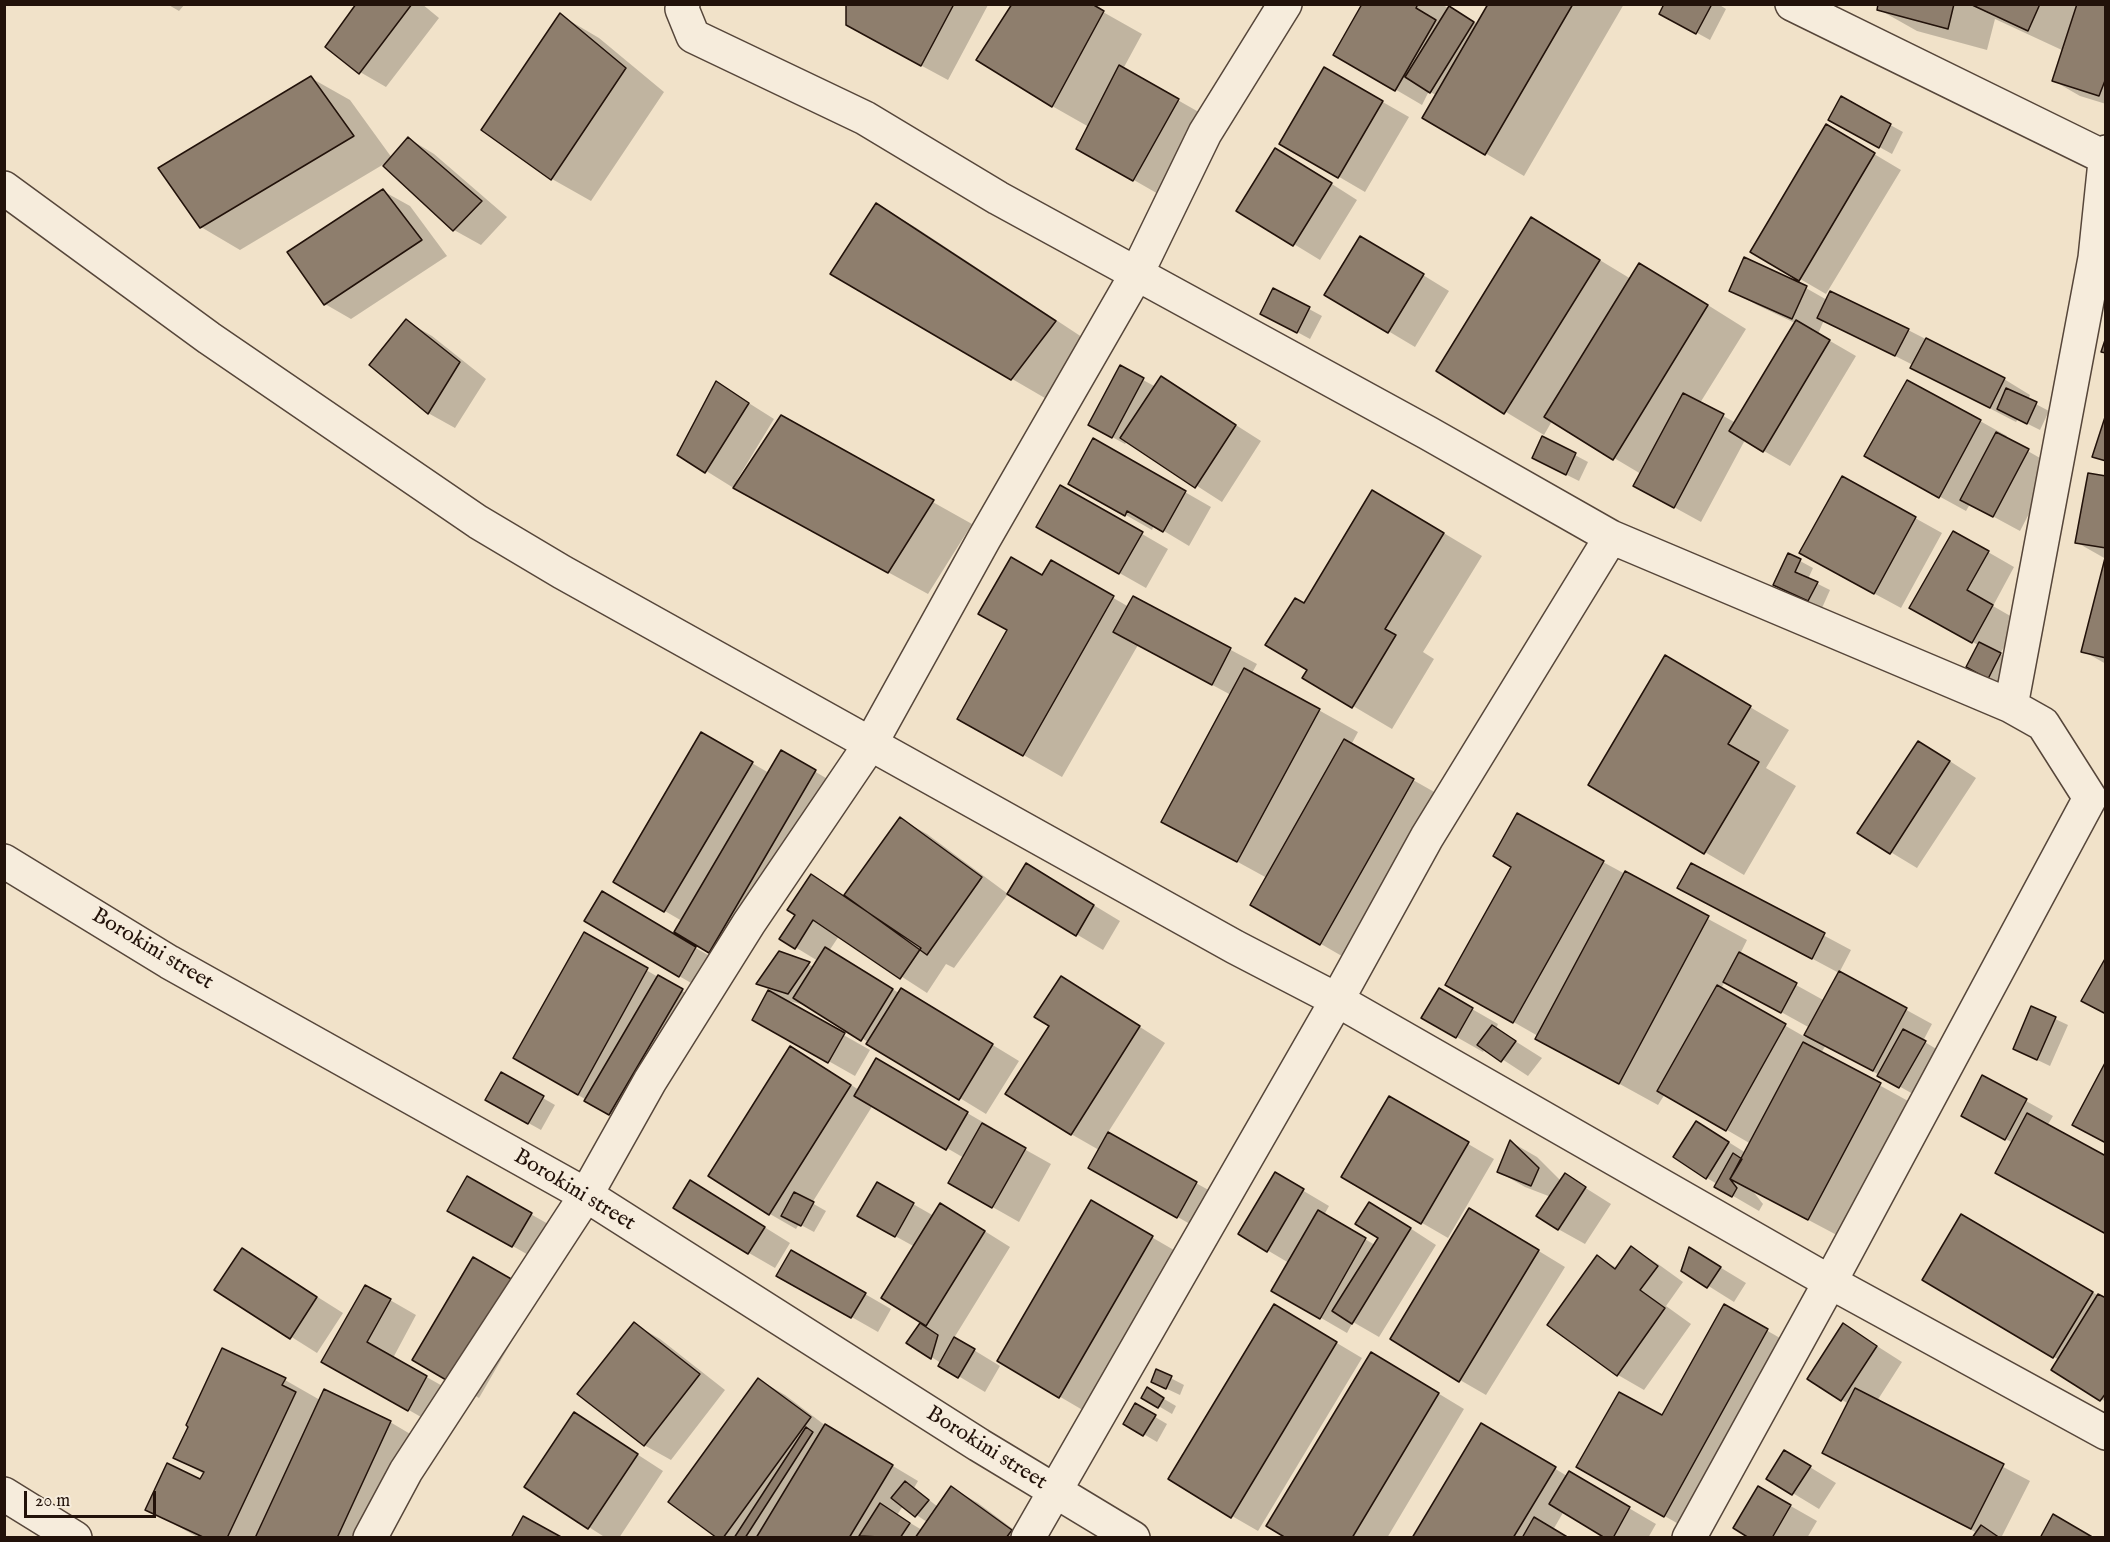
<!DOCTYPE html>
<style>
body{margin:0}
#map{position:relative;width:2110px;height:1542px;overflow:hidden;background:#f1e2c9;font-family:"IM FELL English",serif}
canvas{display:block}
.frame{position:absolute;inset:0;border:6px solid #22120a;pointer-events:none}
.scale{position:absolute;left:24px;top:1491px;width:132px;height:27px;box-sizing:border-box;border:3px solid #22120a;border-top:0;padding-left:8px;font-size:18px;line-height:21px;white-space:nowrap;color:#22120a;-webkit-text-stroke:4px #f6ecdc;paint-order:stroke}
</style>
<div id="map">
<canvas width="2110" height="1542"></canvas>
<div class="frame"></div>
<div class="scale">20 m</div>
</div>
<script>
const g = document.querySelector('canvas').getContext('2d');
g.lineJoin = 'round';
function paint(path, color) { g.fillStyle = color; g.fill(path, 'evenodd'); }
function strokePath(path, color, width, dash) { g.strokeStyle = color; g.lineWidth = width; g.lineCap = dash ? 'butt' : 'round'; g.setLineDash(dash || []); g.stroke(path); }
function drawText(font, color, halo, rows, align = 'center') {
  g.font = font + ' "IM FELL English",serif'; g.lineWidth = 4.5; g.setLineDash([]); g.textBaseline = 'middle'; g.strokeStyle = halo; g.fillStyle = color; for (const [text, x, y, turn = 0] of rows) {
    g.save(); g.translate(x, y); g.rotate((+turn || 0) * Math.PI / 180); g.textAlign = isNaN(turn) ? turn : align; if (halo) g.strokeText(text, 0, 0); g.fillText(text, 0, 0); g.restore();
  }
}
paint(new Path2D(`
 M 167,4 L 185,4 L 179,11 Z
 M 358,4 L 422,4 L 439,18 L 386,87 L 360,72 Z
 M 847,4 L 987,4 L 988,5 L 948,80 L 874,40 Z
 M 1363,4 L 1441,4 L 1478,24 L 1490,4 L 1624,4 L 1524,176 L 1424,117 L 1437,96 L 1429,91 L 1422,105 L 1335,54 Z
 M 1666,4 L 1718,4 L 1726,9 L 1710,40 L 1661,13 Z
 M 1880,4 L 2106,4 L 2106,104 L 2080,96 L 2054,81 L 2064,51 L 1995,19 L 1987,50 L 1917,31 L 1878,9 Z
 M 1103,12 L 1142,34 L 1123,69 L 1204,115 L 1160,195 L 1078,148 L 1089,127 L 1052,106 Z
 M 560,15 L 599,38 L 664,92 L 591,201 L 552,179 L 483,129 Z
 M 1325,69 L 1409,117 L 1365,192 L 1281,143 Z
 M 311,78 L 350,100 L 392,158 L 408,138 L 434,154 L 507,217 L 481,245 L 454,230 L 386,166 L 389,161 L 240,250 L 201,227 Z
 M 1841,98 L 1903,132 L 1892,154 L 1843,127 Z
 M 1827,126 L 1901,170 L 1826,294 L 1752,251 Z
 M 1302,165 L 1357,200 L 1320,260 L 1238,210 Z
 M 383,191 L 410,206 L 447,256 L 351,319 L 325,304 Z
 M 876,205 L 915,227 L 1094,345 L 1050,401 L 832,274 Z
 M 1532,219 L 1631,279 L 1679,287 L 1746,329 L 1700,403 L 1736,423 L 1795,323 L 1757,305 L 1730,290 L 1806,288 L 1827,300 L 1908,330 L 2004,379 L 2030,395 L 2028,400 L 2049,411 L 2040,430 L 2018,419 L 2016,422 L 1939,382 L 1913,365 L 1824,320 L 1818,334 L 1856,356 L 1790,466 L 1745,440 L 1701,522 L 1661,500 L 1641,474 L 1552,421 L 1544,435 L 1438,371 Z
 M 1387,253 L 1449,291 L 1415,347 L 1326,294 Z
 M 1309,309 L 1322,316 L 1310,339 L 1275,320 Z
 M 406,321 L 432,336 L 486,379 L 455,428 L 428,413 Z
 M 1121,368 L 1156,387 L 1162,378 L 1261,441 L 1222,502 L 1127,441 L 1125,444 L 1090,425 Z
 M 1907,382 L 1980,421 L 2007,436 L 2005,438 L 2054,466 L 2020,531 L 1970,504 L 1966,511 L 1893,471 Z
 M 717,383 L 774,419 L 737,480 L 739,481 L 781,417 L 972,524 L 928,594 L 732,487 L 679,454 Z
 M 1543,438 L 1588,462 L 1579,481 L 1547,465 Z
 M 1094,440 L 1211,507 L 1189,546 L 1154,525 L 1152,530 L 1070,483 Z
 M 2106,477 L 2106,559 L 2076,542 Z
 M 1843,478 L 1942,533 L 1901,608 L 1827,568 Z
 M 1061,487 L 1168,549 L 1146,588 L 1038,527 Z
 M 1412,514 L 1482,556 L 1423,652 L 1434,659 L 1392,729 L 1304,677 L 1309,670 L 1305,605 Z
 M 1988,552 L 2014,567 L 1993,606 L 2019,621 L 2000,654 L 2013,661 L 2001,685 L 1968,666 L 1978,645 L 1911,607 Z
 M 1789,555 L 1813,568 L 1808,579 L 1830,590 L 1822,608 L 1775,585 Z
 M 1051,562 L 1129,607 L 1134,598 L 1257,664 L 1252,673 L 1358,732 L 1351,745 L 1452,802 L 1359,966 L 1252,904 L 1267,878 L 1163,821 L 1231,695 L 1138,645 L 1062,777 L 959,718 Z
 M 2106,562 L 2106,664 L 2083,651 Z
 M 1704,680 L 1789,730 L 1766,768 L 1796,786 L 1744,875 L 1590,785 Z
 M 702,734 L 769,773 L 782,752 L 841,787 L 736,966 L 676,932 L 682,921 L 615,882 Z
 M 1945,758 L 1976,778 L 1917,868 L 1859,833 Z
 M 900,819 L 927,834 L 1008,894 L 954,968 L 946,964 L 927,993 L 839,936 L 829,951 L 899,993 L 927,1005 L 1019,1061 L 986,1114 L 809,1006 L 780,999 L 870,1050 L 855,1076 L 754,1019 L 770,990 L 758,984 L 779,952 L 814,967 L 818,961 L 795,947 L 797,915 L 812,876 L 845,896 Z
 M 1603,862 L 1747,940 L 1740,954 L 1825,1001 L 1839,973 L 1706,902 L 1692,865 L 1851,950 L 1839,973 L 1932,1024 L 1923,1041 L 1938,1050 L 1913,1094 L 1826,1045 L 1821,1053 L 1919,1107 L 1848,1241 L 1752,1190 L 1763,1204 L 1759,1211 L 1716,1186 L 1717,1184 L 1707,1178 L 1722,1138 L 1746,1153 L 1751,1144 L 1665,1094 L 1658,1105 L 1576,1060 L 1538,1036 L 1447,984 ZM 1725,981 L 1810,1028 L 1805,1037 L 1721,989 Z
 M 1052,880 L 1120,921 L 1103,950 L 1009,894 Z
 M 602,894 L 722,963 L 705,991 L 679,976 Z
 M 584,934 L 708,1006 L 636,1129 L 515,1058 Z
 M 1439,990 L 1498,1024 L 1496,1029 L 1542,1058 L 1528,1076 L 1485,1048 L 1483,1052 L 1423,1018 Z
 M 1087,993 L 1165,1043 L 1107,1134 L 1223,1198 L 1204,1232 L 1090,1167 L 1099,1150 L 1071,1134 Z
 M 2032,1008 L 2068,1025 L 2050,1066 L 2014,1049 Z
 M 876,1060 L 993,1128 L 992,1131 L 1051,1164 L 1019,1222 L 950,1183 L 964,1158 L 873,1105 L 812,1203 L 826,1211 L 814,1232 L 799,1224 L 796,1229 L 770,1214 L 817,1063 L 859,1090 Z
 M 501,1074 L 555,1105 L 541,1130 L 487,1100 Z
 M 1983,1077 L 2053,1116 L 2047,1126 L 2013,1143 L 1989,1130 Z
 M 1389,1098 L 1494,1159 L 1448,1238 L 1343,1177 Z
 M 1511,1142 L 1537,1157 L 1561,1181 L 1565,1175 L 1611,1204 L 1585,1244 L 1558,1229 L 1551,1197 L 1525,1187 L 1499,1172 Z
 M 1275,1174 L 1329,1206 L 1324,1215 L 1375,1245 L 1396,1219 L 1436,1245 L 1379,1337 L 1353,1322 L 1347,1333 L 1273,1290 L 1289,1263 L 1240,1234 Z
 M 467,1178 L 557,1229 L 539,1261 L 449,1210 Z
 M 878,1184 L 934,1216 L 967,1220 L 1010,1247 L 954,1338 L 1000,1366 L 985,1392 L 940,1365 L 941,1363 L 909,1343 L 922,1323 L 915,1247 L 859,1216 Z
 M 716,1197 L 790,1243 L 775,1268 L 749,1253 Z
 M 1091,1202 L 1179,1253 L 1086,1412 L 999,1361 Z
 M 1496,1225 L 1565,1267 L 1486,1395 L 1460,1380 Z
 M 1987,1231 L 2106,1300 L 2106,1402 L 2053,1370 L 2059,1360 L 1924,1279 Z
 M 1632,1248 L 1658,1264 L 1683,1282 L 1666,1306 L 1691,1324 L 1644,1390 L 1618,1375 L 1598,1257 L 1617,1268 Z
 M 1690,1249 L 1746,1283 L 1734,1302 L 1683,1270 Z
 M 243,1250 L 343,1313 L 317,1353 L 217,1290 Z
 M 792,1252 L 891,1309 L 878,1332 L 778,1275 Z
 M 538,1296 L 479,1398 L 414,1359 Z
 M 390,1300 L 416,1315 L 393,1358 L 453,1392 L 435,1425 L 323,1361 Z
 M 1724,1306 L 1794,1346 L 1691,1531 L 1578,1467 L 1662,1417 Z
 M 1300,1321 L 1362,1358 L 1258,1531 L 1232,1516 Z
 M 634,1324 L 660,1339 L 725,1390 L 671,1460 L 644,1445 Z
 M 1844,1325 L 1902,1362 L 1877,1401 L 2030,1481 L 2001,1538 L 1974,1538 L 1977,1533 L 1824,1453 L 1849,1404 L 1842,1400 Z
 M 223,1350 L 285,1380 L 320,1400 L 390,1422 L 429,1445 L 386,1538 L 199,1538 L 147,1509 L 201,1481 L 204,1474 L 175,1458 Z
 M 1398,1369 L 1464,1409 L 1387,1538 L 1289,1538 Z
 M 1157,1371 L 1184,1385 L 1180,1395 L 1165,1388 Z
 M 759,1380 L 785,1395 L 826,1426 L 918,1481 L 914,1488 L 938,1507 L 952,1488 L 978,1503 L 1025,1538 L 720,1538 ZM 903,1506 L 927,1522 L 922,1530 L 897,1515 Z
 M 1147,1389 L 1176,1406 L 1172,1414 L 1143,1397 Z
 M 1135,1405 L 1167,1424 L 1157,1442 L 1125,1423 Z
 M 575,1414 L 663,1471 L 619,1538 L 606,1538 L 526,1487 Z
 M 1508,1440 L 1567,1476 L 1569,1473 L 1656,1524 L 1648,1538 L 1608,1538 L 1564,1511 L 1553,1530 L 1566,1538 L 1414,1538 Z
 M 1785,1452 L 1836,1483 L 1819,1509 L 1768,1478 Z
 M 1759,1488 L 1817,1521 L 1807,1538 L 1751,1538 Z`), '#0003');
const building = new Path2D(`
 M 356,4 L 412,4 L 359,74 L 325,47 Z
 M 846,4 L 954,4 L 921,66 L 846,25 Z
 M 1012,4 L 1092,4 L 1104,11 L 1052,107 L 976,60 Z
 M 1362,4 L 1418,4 L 1416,8 L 1436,20 L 1395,91 L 1333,55 Z
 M 1488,4 L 1573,4 L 1485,155 L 1422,118 Z
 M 1664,4 L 1712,4 L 1696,34 L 1659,14 Z
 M 1878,4 L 1954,4 L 1948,29 L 1877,10 Z
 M 1970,4 L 2040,4 L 2028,31 Z
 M 2077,4 L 2106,4 L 2106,78 L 2099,96 L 2052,81 Z
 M 1449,6 L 1474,22 L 1430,93 L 1405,77 Z
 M 560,13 L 626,68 L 551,180 L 481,130 Z
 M 1119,65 L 1179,99 L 1133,181 L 1076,149 Z
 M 1324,67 L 1383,101 L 1338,178 L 1279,144 Z
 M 311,76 L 354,136 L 200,228 L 158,168 Z
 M 1841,96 L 1891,124 L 1879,148 L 1828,120 Z
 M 1826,124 L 1875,153 L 1799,281 L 1750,252 Z
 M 408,137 L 482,201 L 453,231 L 383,166 Z
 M 1275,148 L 1332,183 L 1293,246 L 1236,211 Z
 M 383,189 L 422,240 L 324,305 L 287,252 Z
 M 876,203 L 1056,321 L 1011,380 L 830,274 Z
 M 1531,217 L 1600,260 L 1504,414 L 1436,371 Z
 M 1360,236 L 1424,274 L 1388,333 L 1324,295 Z
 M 1744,257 L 1807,286 L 1792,319 L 1729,291 Z
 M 1639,263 L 1708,305 L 1613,460 L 1544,417 Z
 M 1273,288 L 1310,307 L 1297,333 L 1260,314 Z
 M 1830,291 L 1909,329 L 1895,356 L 1817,318 Z
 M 406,319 L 460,362 L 428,414 L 369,365 Z
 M 1796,320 L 1830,340 L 1763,452 L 1729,431 Z
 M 2106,337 L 2106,353 L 2101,352 Z
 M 1926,338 L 2005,378 L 1990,408 L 1910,368 Z
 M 1120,365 L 1144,378 L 1112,438 L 1088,425 Z
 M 1161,376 L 1236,425 L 1195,488 L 1120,438 Z
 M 1907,380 L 1981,420 L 1939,498 L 1864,456 Z
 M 716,381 L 749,403 L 705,473 L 677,455 Z
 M 2006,388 L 2037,402 L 2027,424 L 1997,409 Z
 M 1683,393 L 1724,414 L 1674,508 L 1633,486 Z
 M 2106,414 L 2106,461 L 2092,457 Z
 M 781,415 L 934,500 L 888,573 L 733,488 Z
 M 1996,432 L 2029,449 L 1993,517 L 1960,500 Z
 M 1542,436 L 1576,453 L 1566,475 L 1532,458 Z
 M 1093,438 L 1186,491 L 1163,532 L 1127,511 L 1125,516 L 1068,484 Z
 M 2088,473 L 2106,476 L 2106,548 L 2075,543 Z
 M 1842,476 L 1916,517 L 1874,594 L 1799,553 Z
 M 1060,485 L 1143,532 L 1119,574 L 1036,527 Z
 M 1372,490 L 1444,533 L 1385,629 L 1396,635 L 1352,708 L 1302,678 L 1307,670 L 1265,645 L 1295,598 L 1304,603 Z
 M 1953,531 L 1989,551 L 1967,590 L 1993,605 L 1972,643 L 1909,608 Z
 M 1788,553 L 1801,559 L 1795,572 L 1818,582 L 1808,601 L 1773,585 Z
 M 1011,557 L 1042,575 L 1051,560 L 1114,596 L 1023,756 L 957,719 L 1007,630 L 978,614 Z
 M 2105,558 L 2106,558 L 2106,658 L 2081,652 Z
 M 1133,596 L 1231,648 L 1212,685 L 1113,632 Z
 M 1979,642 L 2001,653 L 1988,679 L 1966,667 Z
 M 1665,655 L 1751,706 L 1728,744 L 1759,762 L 1704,854 L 1588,785 Z
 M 1244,668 L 1320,709 L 1237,862 L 1161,822 Z
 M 701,732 L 753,762 L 664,912 L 613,882 Z
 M 1344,739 L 1414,779 L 1320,945 L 1250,905 Z
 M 1918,741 L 1950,761 L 1890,854 L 1857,833 Z
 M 781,750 L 816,770 L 709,953 L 674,932 Z
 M 1517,813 L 1604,861 L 1513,1023 L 1445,985 L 1511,867 L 1493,856 Z
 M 900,817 L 982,877 L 927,955 L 844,895 Z
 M 1026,863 L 1094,905 L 1076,936 L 1007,894 Z
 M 1691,863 L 1825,933 L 1812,959 L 1677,888 Z
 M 1625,871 L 1709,916 L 1619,1084 L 1535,1039 Z
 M 811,874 L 921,948 L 900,979 L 813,920 L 795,949 L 779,939 L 795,915 L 787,910 Z
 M 602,891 L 696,947 L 679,977 L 584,921 Z
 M 584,932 L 648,968 L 578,1095 L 513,1058 Z
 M 825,947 L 893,989 L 861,1041 L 793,998 Z
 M 779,951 L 810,962 L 788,994 L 756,984 Z
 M 1739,952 L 1797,983 L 1781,1013 L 1723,982 Z
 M 2106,957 L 2106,1014 L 2081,1001 Z
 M 1839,971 L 1907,1008 L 1873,1071 L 1804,1035 Z
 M 658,975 L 683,989 L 609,1115 L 584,1101 Z
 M 1061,976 L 1140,1026 L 1071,1135 L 1005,1094 L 1049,1026 L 1034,1017 Z
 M 1717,985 L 1786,1024 L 1726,1131 L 1657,1091 Z
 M 901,988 L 993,1044 L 959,1100 L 866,1044 Z
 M 1439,988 L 1473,1008 L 1456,1038 L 1421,1018 Z
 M 768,990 L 845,1033 L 828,1063 L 752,1020 Z
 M 2031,1006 L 2056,1017 L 2037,1060 L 2013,1049 Z
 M 1492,1025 L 1516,1041 L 1501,1062 L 1477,1045 Z
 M 1903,1029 L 1926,1041 L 1899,1088 L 1877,1076 Z
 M 1803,1042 L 1881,1083 L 1808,1220 L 1730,1179 Z
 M 790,1046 L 851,1085 L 769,1215 L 708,1176 Z
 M 876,1058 L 968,1112 L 946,1150 L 854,1096 Z
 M 2106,1061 L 2106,1143 L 2072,1125 Z
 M 501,1072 L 544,1096 L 528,1124 L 485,1100 Z
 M 1982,1075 L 2027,1099 L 2005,1140 L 1961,1116 Z
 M 1389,1096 L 1469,1142 L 1421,1224 L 1341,1177 Z
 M 2027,1113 L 2106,1156 L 2106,1234 L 1995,1173 Z
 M 1696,1121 L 1729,1142 L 1706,1179 L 1673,1157 Z
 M 982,1123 L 1026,1148 L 992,1208 L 948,1183 Z
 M 1108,1132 L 1197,1182 L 1177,1218 L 1088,1168 Z
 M 1510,1140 L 1539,1168 L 1531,1186 L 1497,1172 Z
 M 1733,1153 L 1742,1159 L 1730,1179 L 1737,1188 L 1732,1197 L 1714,1187 Z
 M 1275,1172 L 1304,1189 L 1267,1252 L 1238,1234 Z
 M 1565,1173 L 1586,1187 L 1558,1230 L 1536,1216 Z
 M 467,1176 L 532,1213 L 512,1247 L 447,1211 Z
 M 690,1180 L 765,1227 L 748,1254 L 673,1208 Z
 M 877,1182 L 914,1203 L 895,1237 L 857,1216 Z
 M 794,1192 L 814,1202 L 801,1226 L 781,1216 Z
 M 1091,1200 L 1153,1236 L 1059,1398 L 997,1361 Z
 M 1369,1202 L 1411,1228 L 1352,1324 L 1332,1311 L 1378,1238 L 1355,1224 Z
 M 940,1203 L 985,1231 L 926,1326 L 881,1298 Z
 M 1469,1208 L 1539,1250 L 1459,1382 L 1390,1339 Z
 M 1318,1210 L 1366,1238 L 1320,1319 L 1271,1291 Z
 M 1961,1214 L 2093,1292 L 2053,1358 L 1922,1280 Z
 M 1631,1246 L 1658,1266 L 1640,1290 L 1665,1308 L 1617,1376 L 1547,1325 L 1597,1255 L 1615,1269 Z
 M 1689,1247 L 1721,1267 L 1707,1288 L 1681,1271 Z
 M 242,1248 L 317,1297 L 290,1339 L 214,1290 Z
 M 791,1250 L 866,1293 L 851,1318 L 776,1276 Z
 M 473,1257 L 513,1280 L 453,1384 L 412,1360 Z
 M 365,1285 L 391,1299 L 367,1342 L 427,1376 L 408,1411 L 321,1362 Z
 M 2098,1294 L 2106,1298 L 2106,1393 L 2100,1401 L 2051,1370 Z
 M 1274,1304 L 1337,1342 L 1231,1518 L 1168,1479 Z
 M 1724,1304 L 1768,1329 L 1664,1517 L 1576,1467 L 1619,1392 L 1662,1415 Z
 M 634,1322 L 700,1374 L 644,1446 L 577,1394 Z
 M 920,1323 L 938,1335 L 931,1359 L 906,1343 Z
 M 1843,1323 L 1877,1346 L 1841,1401 L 1807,1379 Z
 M 954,1337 L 975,1349 L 958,1378 L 938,1366 Z
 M 222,1348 L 286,1378 L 282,1385 L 296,1392 L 227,1538 L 205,1538 L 145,1510 L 167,1463 L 200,1479 L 204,1472 L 173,1458 L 188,1427 L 186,1425 Z
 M 1371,1352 L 1439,1393 L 1352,1538 L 1286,1538 L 1266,1526 Z
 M 1156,1369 L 1172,1376 L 1166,1389 L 1151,1382 Z
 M 758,1378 L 811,1417 L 723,1538 L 717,1538 L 668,1502 Z
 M 1147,1387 L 1164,1398 L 1158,1408 L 1141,1398 Z
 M 1855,1388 L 2004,1464 L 1971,1529 L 1822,1453 Z
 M 324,1389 L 391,1421 L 337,1538 L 255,1538 Z
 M 1135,1403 L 1156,1415 L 1143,1436 L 1123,1424 Z
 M 574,1412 L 638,1454 L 588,1529 L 524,1487 Z
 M 1481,1423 L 1556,1467 L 1513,1538 L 1412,1538 Z
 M 825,1424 L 893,1465 L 849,1538 L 756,1538 Z
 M 806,1427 L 813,1432 L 745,1538 L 734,1538 Z
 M 1784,1450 L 1811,1466 L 1792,1495 L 1766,1479 Z
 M 1569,1471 L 1630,1507 L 1613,1538 L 1605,1538 L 1549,1504 Z
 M 905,1481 L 929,1500 L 915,1517 L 891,1498 Z
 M 951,1486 L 1012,1530 L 1006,1538 L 915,1538 Z
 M 1758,1486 L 1791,1505 L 1772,1538 L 1749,1538 L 1733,1528 Z
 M 880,1503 L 910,1523 L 900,1538 L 859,1536 Z
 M 2053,1514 L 2094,1538 L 2040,1538 Z
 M 523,1516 L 563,1538 L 511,1538 Z
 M 1534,1517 L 1569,1538 L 1522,1538 Z
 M 1981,1525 L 2000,1538 L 1972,1538 Z`);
paint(building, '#8e7e6d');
strokePath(building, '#22120a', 1.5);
const street = new Path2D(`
 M 683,4 L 682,9 L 693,36 L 865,118 L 998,198 L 1428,433 L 1611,537 L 2011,706 L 2043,724 L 2090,798 L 1830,1282 L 1689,1538
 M 1792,4 L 2104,157
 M 4,188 L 209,338 L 478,522 L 562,572 L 1235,947 L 1337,1000 L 1830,1282 L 2106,1433
 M 2011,706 L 2095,258 L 2106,152
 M 4,861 L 169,962 L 586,1195 L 979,1445 L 1133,1538
 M 4,1494 L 75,1538
 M 370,1538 L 406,1471 L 586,1195 L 650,1081 L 749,923 L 871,743 L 984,539 L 1136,275 L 1205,133 L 1285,4
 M 1028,1538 L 1337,1000 L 1427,837 L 1611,537`);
strokePath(street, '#56463a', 36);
strokePath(street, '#f6ecdc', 33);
drawText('22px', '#22120a', '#f6ecdc', [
 ["Borokini street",152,950,31],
 ["Borokini street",574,1191,31],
 ["Borokini street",986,1449,32]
]);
</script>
